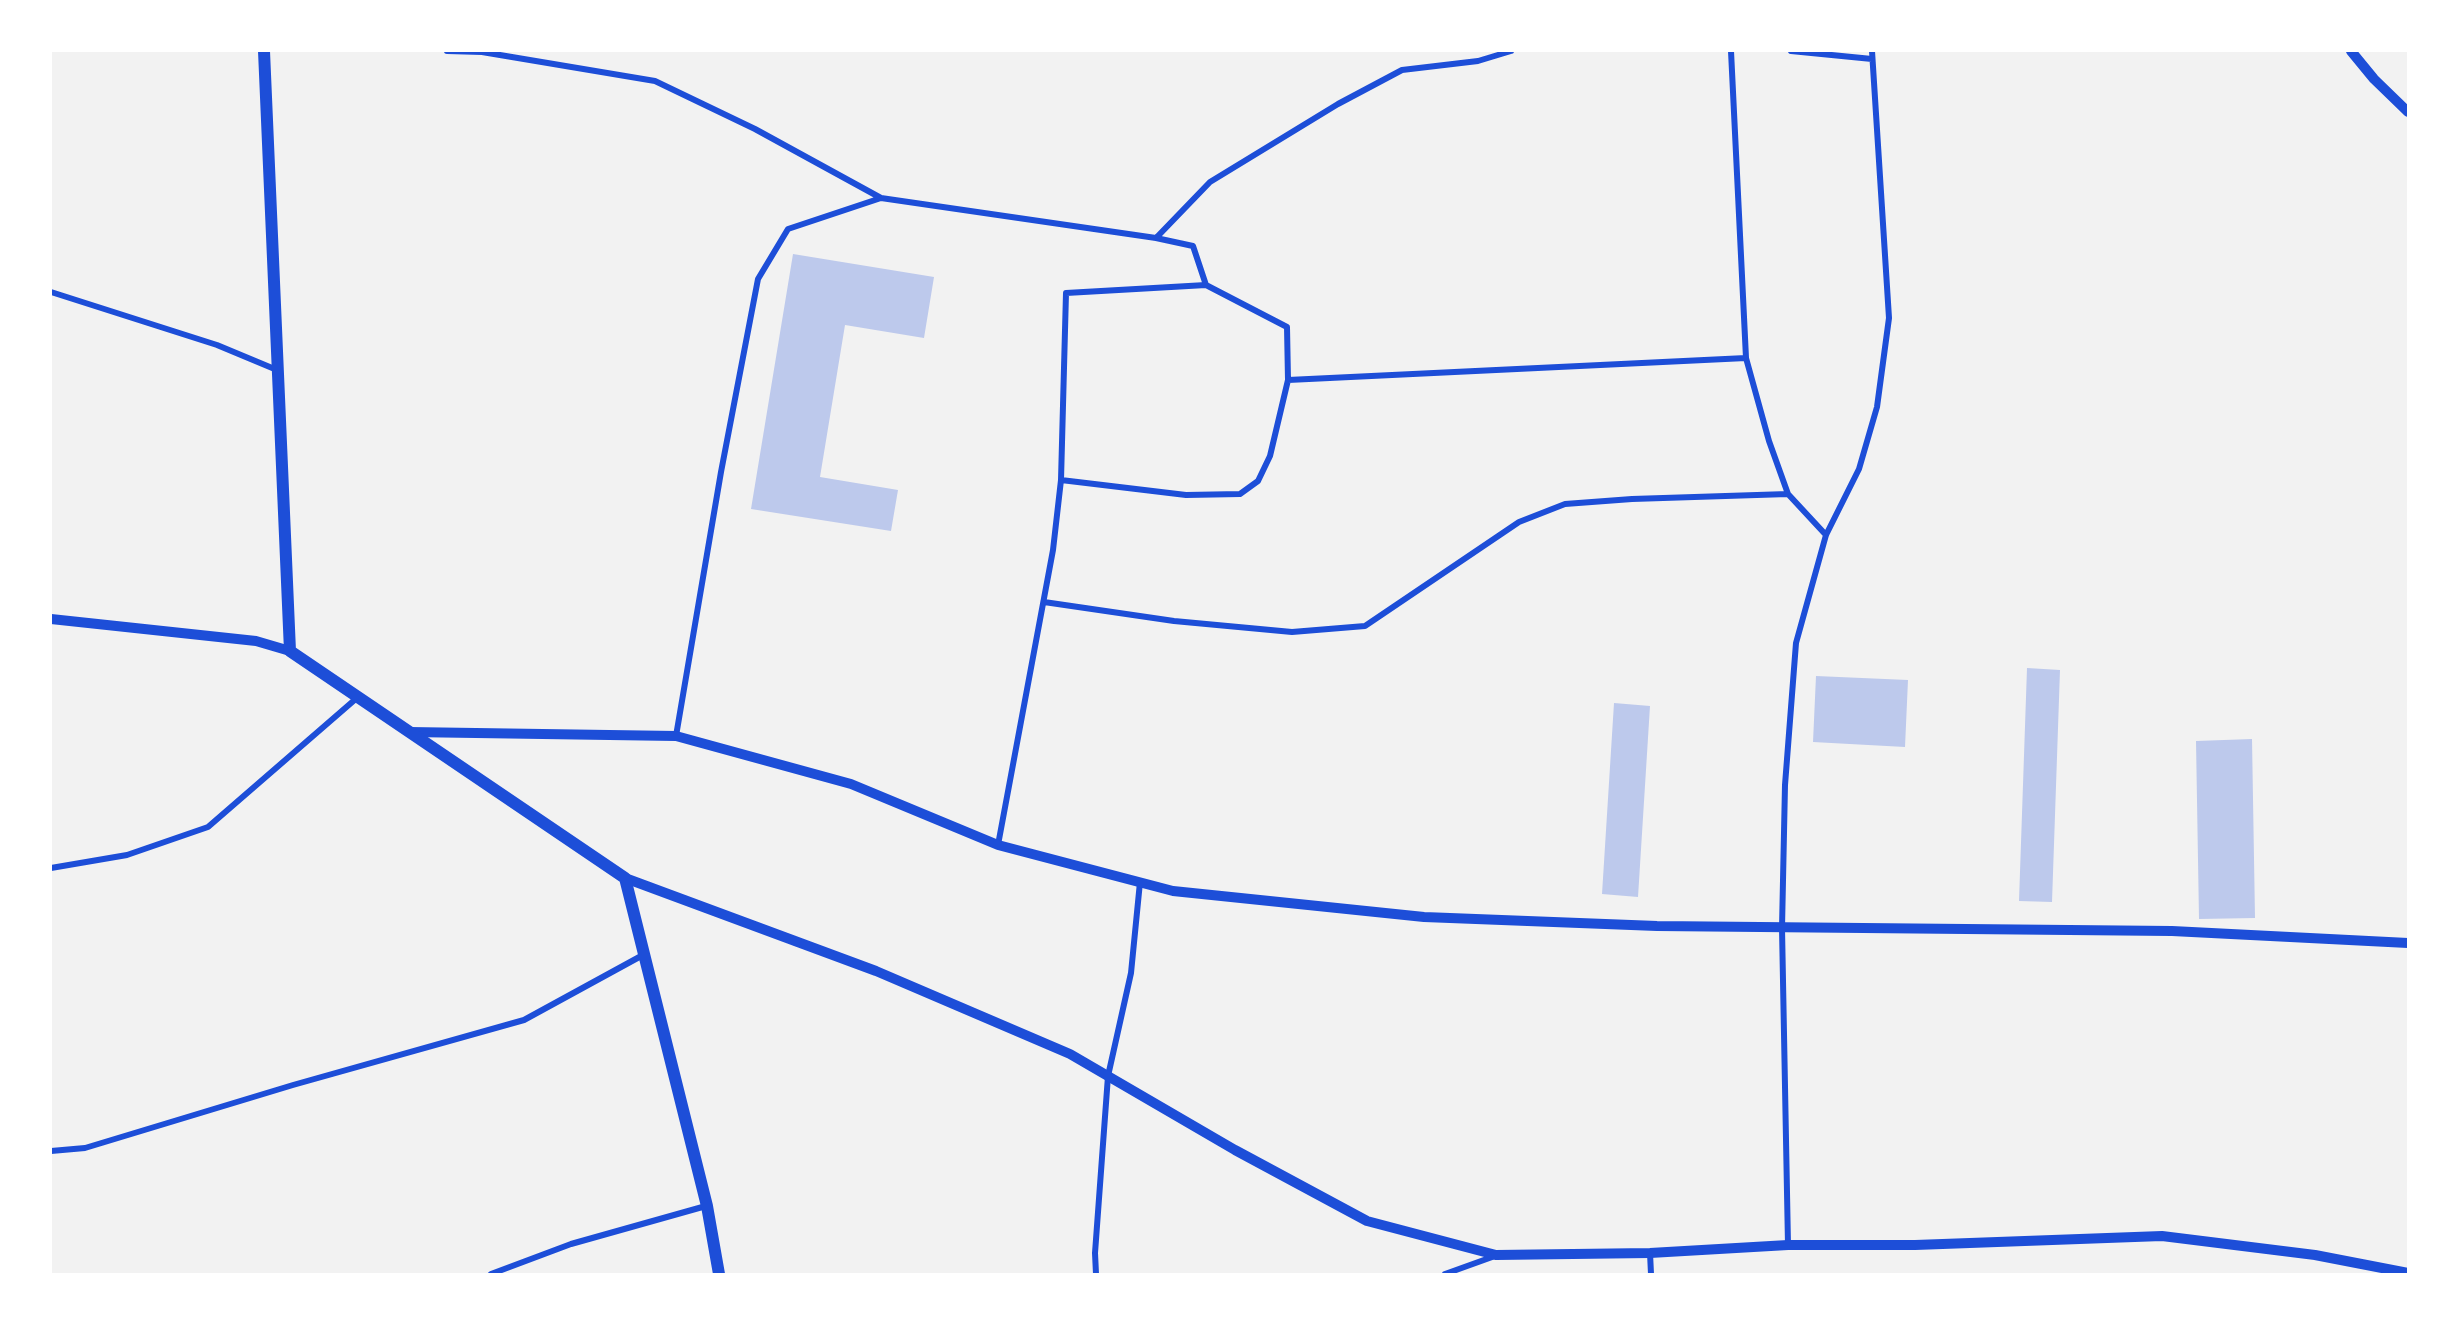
<!DOCTYPE html>
<style>
body{margin:0}
#map{position:relative;width:2459px;height:1325px;overflow:hidden;background:#f2f2f2;font-family:Lora,serif}
canvas{display:block}
.frame{position:absolute;inset:0;border:52px solid #fff;pointer-events:none}
</style>
<div id="map">
<canvas width="2459" height="1325"></canvas>
<div class="frame"></div>
</div>
<script>
const g = document.querySelector('canvas').getContext('2d');
g.lineJoin = 'round';
function paint(path, color) { g.fillStyle = color; g.fill(path, 'evenodd'); }
function strokePath(path, color, width, dash) { g.strokeStyle = color; g.lineWidth = width; g.lineCap = dash ? 'butt' : 'round'; g.setLineDash(dash || []); g.stroke(path); }
paint(new Path2D(`
 M 793,254 L 934,277 L 924,338 L 845,325 L 820,477 L 898,490 L 891,531 L 751,509 Z
 M 2027,668 L 2060,670 L 2052,902 L 2019,901 Z
 M 1816,676 L 1908,680 L 1905,747 L 1813,742 Z
 M 1614,703 L 1650,706 L 1638,897 L 1602,894 Z
 M 2252,739 L 2255,918 L 2199,919 L 2196,741 Z`), '#bdc9ec');
strokePath(new Path2D(`
 M 447,51 L 482,52 L 655,81 L 755,129 L 881,198 L 1156,238 L 1210,182 L 1338,104 L 1402,70 L 1478,61 L 1511,51
 M 1731,51 L 1746,358 L 1769,441 L 1788,494 L 1826,535
 M 1791,51 L 1872,59
 M 1156,238 L 1193,246 L 1206,285 L 1287,327 L 1288,380 L 1746,358
 M 51,292 L 217,345 L 277,370
 M 1061,480 L 1066,293 L 1206,285
 M 1044,602 L 1174,621 L 1292,632 L 1365,626 L 1519,522 L 1565,504 L 1632,499 L 1788,494
 M 676,736 L 721,472 L 758,279 L 788,229 L 881,198
 M 998,845 L 1053,550 L 1061,480 L 1186,495 L 1240,494 L 1258,481 L 1270,456 L 1288,380
 M 51,868 L 127,855 L 208,827 L 358,697
 M 51,1151 L 85,1148 L 293,1085 L 524,1020 L 643,955
 M 1788,1245 L 1782,928 L 1785,785 L 1796,643 L 1826,535 L 1859,469 L 1877,407 L 1889,318 L 1872,51
 M 1650,1253 L 1651,1274
 M 491,1274 L 571,1244 L 706,1206
 M 1096,1274 L 1095,1253 L 1108,1076 L 1131,973 L 1140,882
 M 1445,1274 L 1495,1256`), '#1d4ed8', 6);
strokePath(new Path2D(`
 M 2351,51 L 2374,79 L 2408,112
 M 51,619 L 256,641 L 290,651
 M 409,732 L 676,736 L 851,784 L 998,845 L 1173,891 L 1424,917 L 1657,926 L 2172,931 L 2408,943
 M 625,878 L 876,971 L 1070,1054 L 1235,1150 L 1367,1221 L 1496,1255 L 1650,1253 L 1788,1245 L 1915,1245 L 2162,1236 L 2315,1255 L 2408,1273`), '#1d4ed8', 10);
strokePath(new Path2D(`
 M 264,51 L 290,651 L 625,878 L 707,1206 L 719,1274`), '#1d4ed8', 12);
</script>
